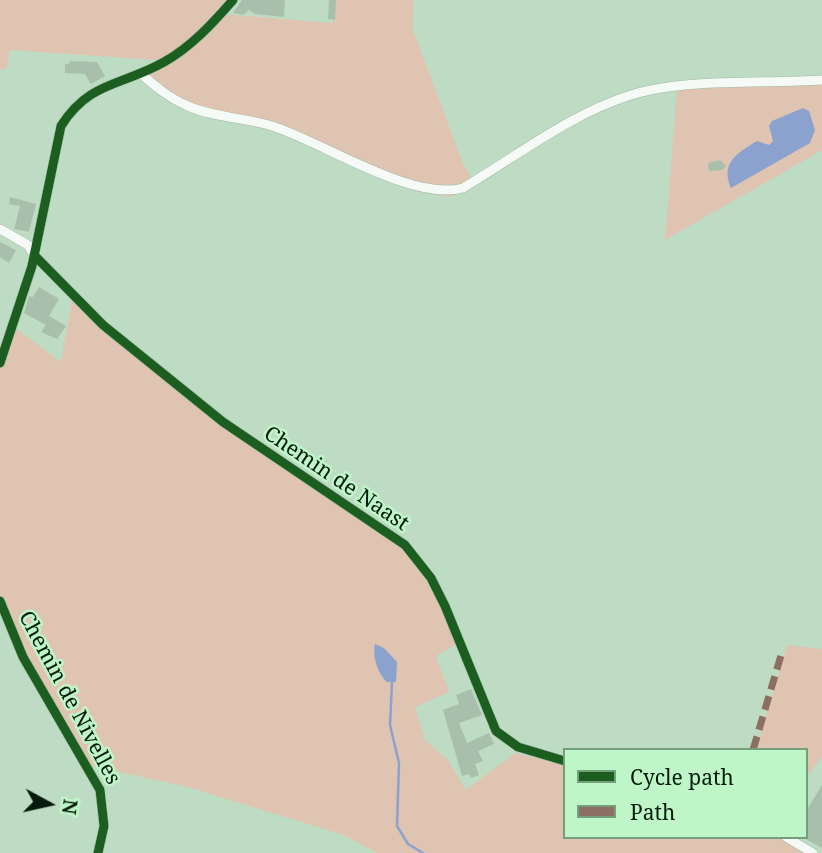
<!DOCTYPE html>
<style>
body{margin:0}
#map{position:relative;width:822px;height:853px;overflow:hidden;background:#bedbc3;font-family:"Noto Serif",serif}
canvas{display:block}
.legend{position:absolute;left:563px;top:748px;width:245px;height:91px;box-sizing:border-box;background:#bef6c8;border:2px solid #749e7c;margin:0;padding:9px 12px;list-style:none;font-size:21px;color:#061b0b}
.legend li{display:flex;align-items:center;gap:14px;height:35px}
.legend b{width:35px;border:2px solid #749e7c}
.north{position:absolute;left:14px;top:769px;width:70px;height:70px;-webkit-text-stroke:5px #bef6c8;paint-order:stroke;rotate:98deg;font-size:19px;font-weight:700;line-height:28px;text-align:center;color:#061b0b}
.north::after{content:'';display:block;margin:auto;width:24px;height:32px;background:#061b0b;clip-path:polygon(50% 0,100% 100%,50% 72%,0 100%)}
</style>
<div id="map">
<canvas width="822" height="853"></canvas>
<ul class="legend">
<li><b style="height:9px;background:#1b5e20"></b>Cycle path</li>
<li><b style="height:9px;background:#8d6e63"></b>Path</li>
</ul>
<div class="north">N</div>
</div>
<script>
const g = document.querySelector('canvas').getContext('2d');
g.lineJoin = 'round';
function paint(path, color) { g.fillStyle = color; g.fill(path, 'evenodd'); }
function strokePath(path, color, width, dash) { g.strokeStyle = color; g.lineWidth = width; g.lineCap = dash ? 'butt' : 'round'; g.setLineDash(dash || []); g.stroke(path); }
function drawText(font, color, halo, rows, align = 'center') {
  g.font = font + ' "Noto Serif",serif'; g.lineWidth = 5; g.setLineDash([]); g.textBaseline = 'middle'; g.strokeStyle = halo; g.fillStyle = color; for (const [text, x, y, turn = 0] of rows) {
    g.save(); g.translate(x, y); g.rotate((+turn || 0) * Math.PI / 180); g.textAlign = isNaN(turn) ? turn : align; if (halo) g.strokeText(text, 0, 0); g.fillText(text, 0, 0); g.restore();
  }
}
paint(new Path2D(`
 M 0,0 L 237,0 L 222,14 L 333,23 L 334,0 L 414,0 L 412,27 L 462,161 L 476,187 L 450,197 L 427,193 L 270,129 L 184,108 L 141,72 L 160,63 L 158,60 L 10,50 L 6,69 L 0,69 Z
 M 822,83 L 822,150 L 665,240 L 677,90 Z
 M 73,295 L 247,441 L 387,532 L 426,571 L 458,643 L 436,656 L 449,692 L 415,707 L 425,740 L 447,759 L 466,790 L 515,753 L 565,765 L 565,837 L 782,837 L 811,853 L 377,853 L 344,835 L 184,786 L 88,765 L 23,657 L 0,601 L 0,363 L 14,327 L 61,362 Z
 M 787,645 L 822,649 L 822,756 L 806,778 L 806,750 L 756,750 Z`), '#e0c4b2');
paint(new Path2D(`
 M 803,108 L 809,111 L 815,130 L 810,143 L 731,188 C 720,163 737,153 757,141 L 769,145 L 773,141 L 769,126 L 772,121 Z
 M 375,644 L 384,648 L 397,662 L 396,682 L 387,682 C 378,674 372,656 375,644 Z`), '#8aa2cd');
strokePath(new Path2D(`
 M 392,682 L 390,725 L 399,763 L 397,826 L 408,844 L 423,853`), '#8aa2cd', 2.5);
paint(new Path2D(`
 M 242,0 L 285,0 L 284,17 L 255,14 L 249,10 L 243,15 L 233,13 Z
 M 329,0 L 336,0 L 335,20 L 328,19 Z
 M 70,61 L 97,62 L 105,76 L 91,84 L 85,74 L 65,73 L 65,64 L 69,64 Z
 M 720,160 L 726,166 L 722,170 L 709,171 L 708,163 Z
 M 10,197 L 36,204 L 29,232 L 14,229 L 20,206 L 9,204 Z
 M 0,242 L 16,250 L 9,263 L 0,257 Z
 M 39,287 L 59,299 L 49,316 L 66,326 L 57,339 L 41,332 L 46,325 L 24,313 L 29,296 L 33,297 Z
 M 471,689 L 482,715 L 459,723 L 467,743 L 489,733 L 494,744 L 478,751 L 483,761 L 475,764 L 479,775 L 471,778 L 469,774 L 462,776 L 443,710 L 459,704 L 456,695 Z
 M 822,785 L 822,848 L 806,839 L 806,811 Z`), '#a8bfac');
const street = new Path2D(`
 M 140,73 C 155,86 169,98 188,106 C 215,118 244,117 272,126 C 321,141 412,202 463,188 C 517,156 570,114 631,95 C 685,78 764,84 822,80
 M 0,229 L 28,245 L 34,255 L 103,325 L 223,422 L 405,545 L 431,578 L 445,606 L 496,731 L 518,747 L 565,761
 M 0,363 L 32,266 L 61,126 C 89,81 122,86 164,62 C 191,47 213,23 233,0
 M 0,601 L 23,657 L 100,790 L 104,826 L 98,853
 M 786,837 L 813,853`);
strokePath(street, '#a0b8a4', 10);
strokePath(street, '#f5faf6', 9);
strokePath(new Path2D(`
 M 753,750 L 782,652`), '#8d6e63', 7, [14, 7]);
strokePath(new Path2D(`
 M 34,255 L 103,325 L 223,422 L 405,545 L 431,578 L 445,606 L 496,731 L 518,747 L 565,761
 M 0,363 L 32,266 L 61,126 C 89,81 122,86 164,62 C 191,47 213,23 233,0
 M 0,601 L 23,657 L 100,790 L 104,826 L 98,853`), '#1b5e20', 9);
drawText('21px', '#061b0b', '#bef6c8', [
 ["Chemin de Naast",336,479,34],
 ["Chemin de Nivelles",69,698,62]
]);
</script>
